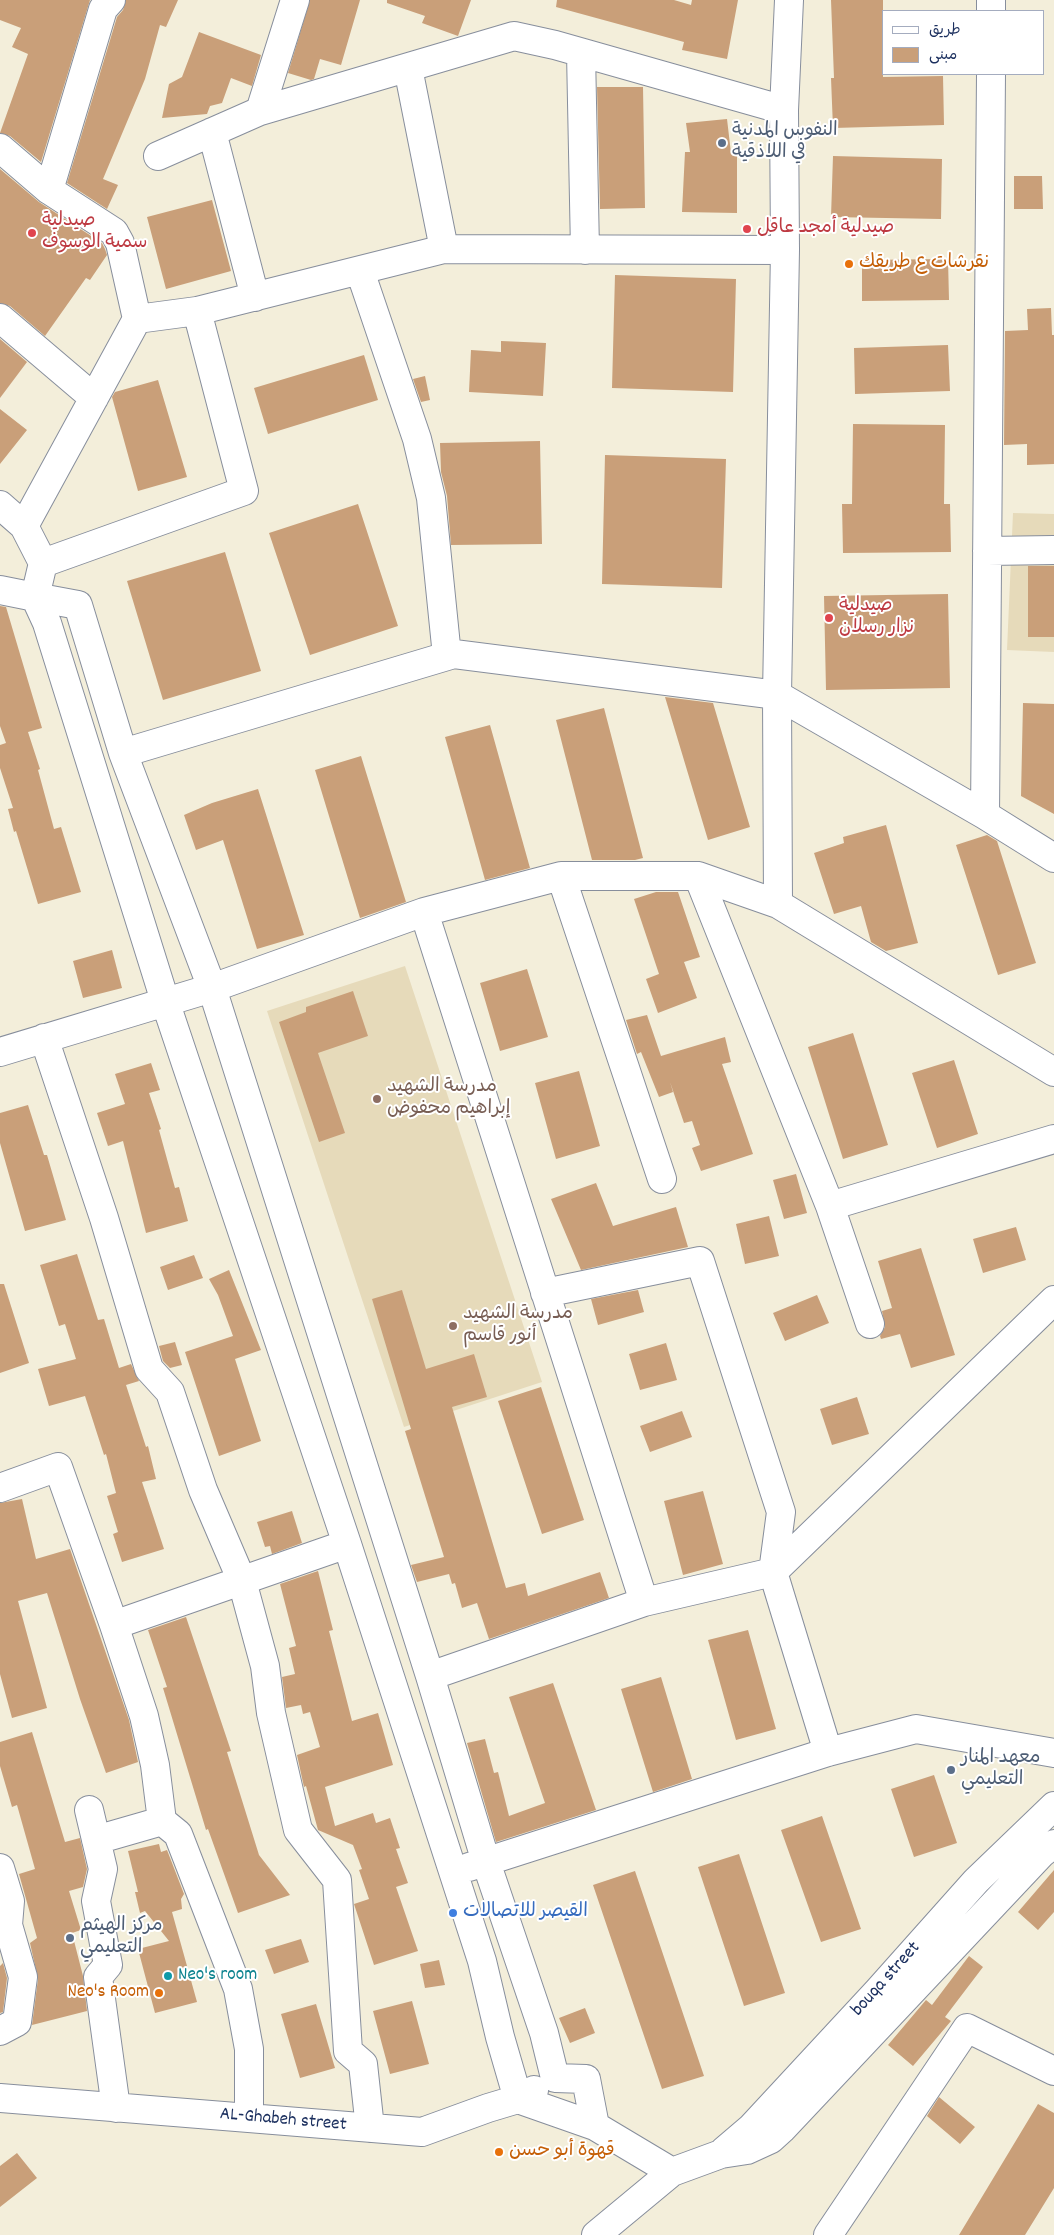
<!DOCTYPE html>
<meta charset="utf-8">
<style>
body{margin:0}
#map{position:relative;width:1054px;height:2235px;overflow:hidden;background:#f3eeda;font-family:Dekko,"Playpen Sans Arabic",sans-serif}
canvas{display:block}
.legend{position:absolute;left:882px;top:10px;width:162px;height:65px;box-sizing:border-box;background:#fff;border:1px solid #a4acbf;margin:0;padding:6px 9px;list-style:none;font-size:15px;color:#1b2f5e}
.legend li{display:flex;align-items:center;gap:10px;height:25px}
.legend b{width:25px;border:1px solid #a4acbf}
</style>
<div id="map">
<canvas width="1054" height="2235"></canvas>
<ul class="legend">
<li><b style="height:6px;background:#fff"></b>طريق</li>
<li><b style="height:14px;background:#c99f79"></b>مبنى</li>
</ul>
</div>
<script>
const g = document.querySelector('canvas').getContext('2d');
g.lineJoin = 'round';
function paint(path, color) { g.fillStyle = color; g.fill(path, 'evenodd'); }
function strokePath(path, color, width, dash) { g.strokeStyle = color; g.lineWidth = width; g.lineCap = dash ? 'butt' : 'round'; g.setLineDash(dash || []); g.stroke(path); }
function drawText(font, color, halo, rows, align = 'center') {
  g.font = font + ' Dekko,"Playpen Sans Arabic",sans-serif'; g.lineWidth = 4; g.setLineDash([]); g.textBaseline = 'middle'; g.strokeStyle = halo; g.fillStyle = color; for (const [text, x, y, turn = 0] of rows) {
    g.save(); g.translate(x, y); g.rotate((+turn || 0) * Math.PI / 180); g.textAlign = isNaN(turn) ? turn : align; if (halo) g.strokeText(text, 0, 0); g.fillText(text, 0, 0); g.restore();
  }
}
paint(new Path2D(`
 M 1013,513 L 1054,514 L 1054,652 L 1007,650 Z
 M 405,966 L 542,1382 L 404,1427 L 267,1011 Z`), '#e6daba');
paint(new Path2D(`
 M 0,0 L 90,0 L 41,162 L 10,136 L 0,133 L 28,54 L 12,47 L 21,28 L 0,20 Z
 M 126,0 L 178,0 L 166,27 L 160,25 L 145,79 L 103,179 L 118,185 L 107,209 L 67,183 L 117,17 L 123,10 Z
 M 310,0 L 360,0 L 341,65 L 320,59 L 314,79 L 311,80 L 288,73 Z
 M 387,0 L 471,0 L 458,36 L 422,23 L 425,16 L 387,3 Z
 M 557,0 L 674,0 L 691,5 L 692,0 L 738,0 L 727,59 L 682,50 L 684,42 L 556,7 Z
 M 831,0 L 883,0 L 883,77 L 943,76 L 944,125 L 833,128 L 831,78 L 834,78 Z
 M 199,32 L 261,55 L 252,86 L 231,78 L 222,103 L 210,106 L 207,114 L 162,118 L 169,84 L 182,77 Z
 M 597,87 L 643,87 L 645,208 L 600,209 Z
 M 727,119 L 731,153 L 737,153 L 737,213 L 682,212 L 685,152 L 690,152 L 686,123 Z
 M 833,156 L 942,159 L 941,219 L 831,217 Z
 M 0,169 L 39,202 L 102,243 L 105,249 L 107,255 L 90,280 L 86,278 L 45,336 L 10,306 L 0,303 Z
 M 1014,176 L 1042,176 L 1043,209 L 1014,209 Z
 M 212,200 L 231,271 L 166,289 L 147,217 Z
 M 948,259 L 949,300 L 862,301 L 862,260 Z
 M 615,275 L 736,279 L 733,392 L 612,388 Z
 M 1051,308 L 1052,335 L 1054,335 L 1054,464 L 1027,465 L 1027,444 L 1004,445 L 1005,331 L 1028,330 L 1027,309 Z
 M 0,339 L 27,362 L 0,398 Z
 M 501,341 L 546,343 L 543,396 L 469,392 L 471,350 L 501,352 Z
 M 948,345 L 950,391 L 855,394 L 854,348 Z
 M 364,355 L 378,400 L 268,434 L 254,388 Z
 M 425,376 L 430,400 L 421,402 L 413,379 Z
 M 158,380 L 187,477 L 138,491 L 112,397 L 115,392 Z
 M 0,409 L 27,430 L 0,464 Z
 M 853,424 L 945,425 L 944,504 L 950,504 L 951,552 L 843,553 L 842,504 L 852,504 Z
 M 540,441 L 542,544 L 451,545 L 447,496 L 441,472 L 440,443 Z
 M 605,455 L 726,459 L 722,588 L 602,584 Z
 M 358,504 L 398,626 L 310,655 L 269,533 Z
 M 225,552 L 261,671 L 163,700 L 127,581 Z
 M 1028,566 L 1054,566 L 1054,637 L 1028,637 Z
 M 948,594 L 950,688 L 826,690 L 824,596 Z
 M 0,606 L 6,607 L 42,728 L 28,732 L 40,769 L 38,770 L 54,829 L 61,827 L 81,892 L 38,904 L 16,831 L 14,832 L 8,809 L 13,808 L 0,768 L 0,745 L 6,743 L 0,726 Z
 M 665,697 L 713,703 L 750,827 L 708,840 Z
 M 1023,703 L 1054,704 L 1054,814 L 1021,796 Z
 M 604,708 L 643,858 L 635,860 L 592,860 L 556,720 Z
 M 490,725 L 530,868 L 485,880 L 445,737 Z
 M 361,756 L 406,902 L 360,918 L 315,770 Z
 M 258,789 L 304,935 L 257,949 L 223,840 L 196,850 L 184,815 L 212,803 Z
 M 886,825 L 918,943 L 886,951 L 871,942 L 861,906 L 834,914 L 814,853 L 844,843 L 843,837 Z
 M 987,835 L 997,841 L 1036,963 L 998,975 L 956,845 Z
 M 656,892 L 678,892 L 700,957 L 684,962 L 697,998 L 658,1013 L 646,979 L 659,974 L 634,899 Z
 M 112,950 L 122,988 L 83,998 L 73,961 Z
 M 527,969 L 548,1037 L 500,1051 L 480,983 Z
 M 353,991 L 368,1036 L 318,1053 L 345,1133 L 319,1142 L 279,1022 L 306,1012 L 306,1007 Z
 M 647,1015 L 661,1056 L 725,1037 L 731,1062 L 722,1064 L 753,1154 L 701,1171 L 692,1148 L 700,1145 L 692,1121 L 684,1123 L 670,1082 L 673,1092 L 659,1097 L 641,1052 L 637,1054 L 626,1020 Z
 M 853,1033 L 888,1145 L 843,1159 L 808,1047 Z
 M 954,1060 L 978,1134 L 937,1148 L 912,1073 Z
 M 151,1063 L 160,1090 L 149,1093 L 161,1129 L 159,1130 L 175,1188 L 179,1187 L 188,1221 L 146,1233 L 123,1141 L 108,1146 L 97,1113 L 125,1104 L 115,1074 Z
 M 579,1071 L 600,1146 L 556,1159 L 535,1083 Z
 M 28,1105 L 44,1155 L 47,1155 L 66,1220 L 25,1231 L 0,1143 L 0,1113 Z
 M 796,1174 L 807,1213 L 784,1219 L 773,1180 Z
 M 596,1183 L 613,1226 L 676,1207 L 688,1247 L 581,1270 L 551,1199 Z
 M 769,1216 L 779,1256 L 745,1264 L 736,1224 Z
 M 1016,1227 L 1026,1260 L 983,1273 L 973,1239 Z
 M 921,1248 L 955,1355 L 911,1368 L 900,1334 L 881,1339 L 880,1336 L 885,1327 L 882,1311 L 892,1308 L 878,1261 Z
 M 77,1254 L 98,1320 L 104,1319 L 119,1368 L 131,1364 L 139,1381 L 126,1385 L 146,1447 L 148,1446 L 156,1479 L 142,1482 L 164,1549 L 122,1562 L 113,1534 L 118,1532 L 107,1496 L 116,1493 L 106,1454 L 104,1455 L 85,1396 L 49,1406 L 38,1369 L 76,1359 L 65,1324 L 59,1326 L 40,1265 Z
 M 194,1255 L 203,1278 L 168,1290 L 160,1267 Z
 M 229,1270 L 261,1350 L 235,1359 L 261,1441 L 219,1456 L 185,1352 L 233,1336 L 218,1295 L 209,1279 Z
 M 0,1284 L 4,1284 L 29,1363 L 0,1373 Z
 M 402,1290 L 426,1369 L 474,1354 L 487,1397 L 452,1407 L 506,1588 L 525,1583 L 528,1596 L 600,1572 L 609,1598 L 489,1639 L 477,1603 L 462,1608 L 455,1583 L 452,1584 L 449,1574 L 417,1582 L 411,1565 L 444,1557 L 405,1431 L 411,1429 L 372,1299 Z
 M 638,1290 L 644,1312 L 598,1325 L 591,1299 Z
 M 817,1295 L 829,1323 L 785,1341 L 773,1313 Z
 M 175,1342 L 182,1365 L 170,1368 L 163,1361 L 159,1346 Z
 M 666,1343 L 677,1380 L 640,1390 L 629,1354 Z
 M 541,1387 L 584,1520 L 542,1534 L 498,1401 Z
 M 857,1397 L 869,1434 L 832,1445 L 820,1409 Z
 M 682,1411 L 692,1437 L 650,1452 L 640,1426 Z
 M 703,1491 L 723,1564 L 683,1575 L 664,1501 Z
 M 22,1499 L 36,1559 L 70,1549 L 129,1720 L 138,1762 L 106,1773 L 80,1699 L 47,1593 L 18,1601 L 47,1708 L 12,1718 L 0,1674 L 0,1503 Z
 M 292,1511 L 302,1543 L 272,1554 L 270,1546 L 265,1547 L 257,1522 Z
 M 318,1571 L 333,1630 L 329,1631 L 352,1721 L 378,1713 L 393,1765 L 325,1787 L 335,1826 L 373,1813 L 376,1823 L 390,1818 L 400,1848 L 396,1849 L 408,1883 L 396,1887 L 418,1951 L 374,1965 L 354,1904 L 369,1899 L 359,1870 L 362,1869 L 353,1845 L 318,1830 L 306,1786 L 304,1787 L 297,1755 L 320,1747 L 310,1712 L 303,1714 L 301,1705 L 286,1708 L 282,1677 L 295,1674 L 289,1648 L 296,1646 L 280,1584 Z
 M 186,1617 L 231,1751 L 227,1752 L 259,1855 L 290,1895 L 238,1913 L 208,1829 L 206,1830 L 163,1688 L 167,1687 L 148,1630 Z
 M 748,1630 L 776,1729 L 736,1740 L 708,1640 Z
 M 661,1677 L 692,1779 L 653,1792 L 621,1689 Z
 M 553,1683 L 596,1810 L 496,1842 L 467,1743 L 485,1739 L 494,1773 L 498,1772 L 509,1816 L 545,1803 L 509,1697 Z
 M 32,1732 L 65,1842 L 80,1838 L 87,1869 L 83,1887 L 69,1891 L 81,1930 L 72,1933 L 83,1976 L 87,2011 L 32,2025 L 38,1979 L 30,1943 L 37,1938 L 19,1874 L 35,1869 L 17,1805 L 12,1807 L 0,1766 L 0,1742 Z
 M 934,1775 L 957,1843 L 914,1857 L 891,1789 Z
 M 822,1816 L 861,1929 L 821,1942 L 781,1830 Z
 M 159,1844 L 161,1852 L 167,1850 L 184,1894 L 181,1899 L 182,1909 L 172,1912 L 197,2002 L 155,2013 L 138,1949 L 169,1941 L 145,1911 L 140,1913 L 135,1892 L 138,1892 L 128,1851 Z
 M 739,1854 L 785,1993 L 744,2006 L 698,1867 Z
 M 1054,1870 L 1054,1912 L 1038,1930 L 1018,1912 Z
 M 635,1871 L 704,2076 L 662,2089 L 593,1885 Z
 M 301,1939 L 309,1962 L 274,1974 L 265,1950 Z
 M 969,1956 L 983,1967 L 945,2017 L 951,2021 L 913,2066 L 888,2045 L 926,2000 L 932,2005 Z
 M 439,1960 L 445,1985 L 425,1988 L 420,1964 Z
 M 3,1963 L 7,1978 L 3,2012 L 0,2013 L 0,1966 Z
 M 412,2001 L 429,2064 L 390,2074 L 373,2011 Z
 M 316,2004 L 335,2068 L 300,2078 L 281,2014 Z
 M 585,2008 L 595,2033 L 570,2043 L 559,2018 Z
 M 939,2097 L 975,2127 L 960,2144 L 927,2116 Z
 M 1038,2104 L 1054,2113 L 1054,2188 L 1025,2235 L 959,2235 Z
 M 17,2153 L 37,2178 L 0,2207 L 0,2166 Z`), '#c99f79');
const minor = new Path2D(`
 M 991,11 L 991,0
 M 581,53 L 585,250
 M 408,68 L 444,249
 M 260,111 L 295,0
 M 212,132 L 255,297
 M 0,148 L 49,190 L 114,232 L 120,243 L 137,319 L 24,526 L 43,563 L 35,597 L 0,590
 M 158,156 L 260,111 L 514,36 L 555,45 L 784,110
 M 49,190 L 103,9 L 111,0
 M 360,271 L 417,439 L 431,498 L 447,656
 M 0,318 L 94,398
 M 137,319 L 197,311 L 444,249 L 785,250
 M 0,505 L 24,526
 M 987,551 L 1054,550
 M 43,563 L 244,491 L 197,311
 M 123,753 L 454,654 L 777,695 L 985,815 L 1054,858
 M 985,815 L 991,74
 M 561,876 L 662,1179
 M 698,876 L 830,1206 L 870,1324
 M 778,904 L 777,695 L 785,250 L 784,110 L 789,0
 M 424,912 L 644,1602
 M 44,1038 L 104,1218 L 149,1369 L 170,1392 L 203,1490 L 242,1581 L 265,1666 L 271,1713 L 298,1830 L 337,1880 L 348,2051 L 363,2064 L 370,2128
 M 0,1052 L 212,988 L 424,912 L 561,876 L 698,876 L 778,904 L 1054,1072
 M 830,1206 L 1054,1139
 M 545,1293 L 700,1261 L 781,1512 L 773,1572 L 828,1752
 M 0,1488 L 58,1467 L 114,1625 L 347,1544
 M 114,1625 L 144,1716 L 155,1765 L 162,1821 L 178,1834 L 238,1989 L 249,2049 L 249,2118
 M 430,1676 L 644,1602 L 773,1572 L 1054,1300
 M 89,1810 L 103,1869 L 96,1901 L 108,1965 L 98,1977 L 116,2108
 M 96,1840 L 162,1821
 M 469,1867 L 828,1752 L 916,1729 L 1054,1753
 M 0,1868 L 10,1901 L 8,1925 L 23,1977 L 17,2022 L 0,2031
 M 0,2098 L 422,2132 L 488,2108 L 518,2099 L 534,2090
 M 595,2126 L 586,2079 L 555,2078 L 544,2033 L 486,1862 L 430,1676 L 212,988 L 123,753 L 78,605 L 35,597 L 47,623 L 165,1001 L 347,1544 L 482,1961 L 500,2037 L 518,2099 L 595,2126 L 672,2172
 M 724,2151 L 751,2128 L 878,1991 L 976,1881 L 1054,1806
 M 596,2235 L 672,2172 L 721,2154 L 747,2150 L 771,2139 L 782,2129 L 1042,1853 L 1054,1844
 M 828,2235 L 967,2028 L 1054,2071`);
strokePath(minor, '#878e9c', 30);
strokePath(minor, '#fff', 28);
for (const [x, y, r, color] of [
 [722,143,5,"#5c6f8a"],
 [747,229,5,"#e0444e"],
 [32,233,5,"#e0444e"],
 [849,264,5,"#e8710a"],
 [829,618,5,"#e0444e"],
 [377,1099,5,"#8d6e63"],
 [453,1326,5,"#8d6e63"],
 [951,1770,5,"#5c6f8a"],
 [453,1913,5,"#3f7fe0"],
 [70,1938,5,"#5c6f8a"],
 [168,1976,5,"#0f9aa8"],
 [159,1993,5,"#e8710a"],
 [499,2152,5,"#e8710a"]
]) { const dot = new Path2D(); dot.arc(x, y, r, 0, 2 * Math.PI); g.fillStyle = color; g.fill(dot); strokePath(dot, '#fff', 2); }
drawText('19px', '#4e5e75', '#fff', [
 ["النفوس المدنية",732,132],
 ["في اللاذقية",732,154],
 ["معهد المنار",961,1759],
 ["التعليمي",961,1781],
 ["مركز الهيثم",80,1927],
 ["التعليمي",80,1949]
], 'left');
drawText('19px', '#be3a42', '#fff', [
 ["صيدلية",42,222],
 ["سمية الوسوف",42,244],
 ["صيدلية أمجد عاقل",757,229],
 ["صيدلية",839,607],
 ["نزار رسلان",839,629]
], 'left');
drawText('19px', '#c56008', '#fff', [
 ["نقرشات ع طريقك",859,264],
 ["Neo's Room",149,1993,"right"],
 ["قهوة أبو حسن",509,2152]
], 'left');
drawText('19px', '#785e54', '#fff', [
 ["مدرسة الشهيد",387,1088],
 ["إبراهيم محفوض",387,1110],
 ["مدرسة الشهيد",463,1315],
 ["أنور قاسم",463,1337]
], 'left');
drawText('19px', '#366cbe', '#fff', [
 ["القيصر للاتصالات",463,1913]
], 'left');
drawText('19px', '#0d838f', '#fff', [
 ["Neo's room",178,1976]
], 'left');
drawText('19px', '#1b2f5e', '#fff', [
 ["bouqa street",887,1980,-48],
 ["AL-Ghabeh street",283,2121,5]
]);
</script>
